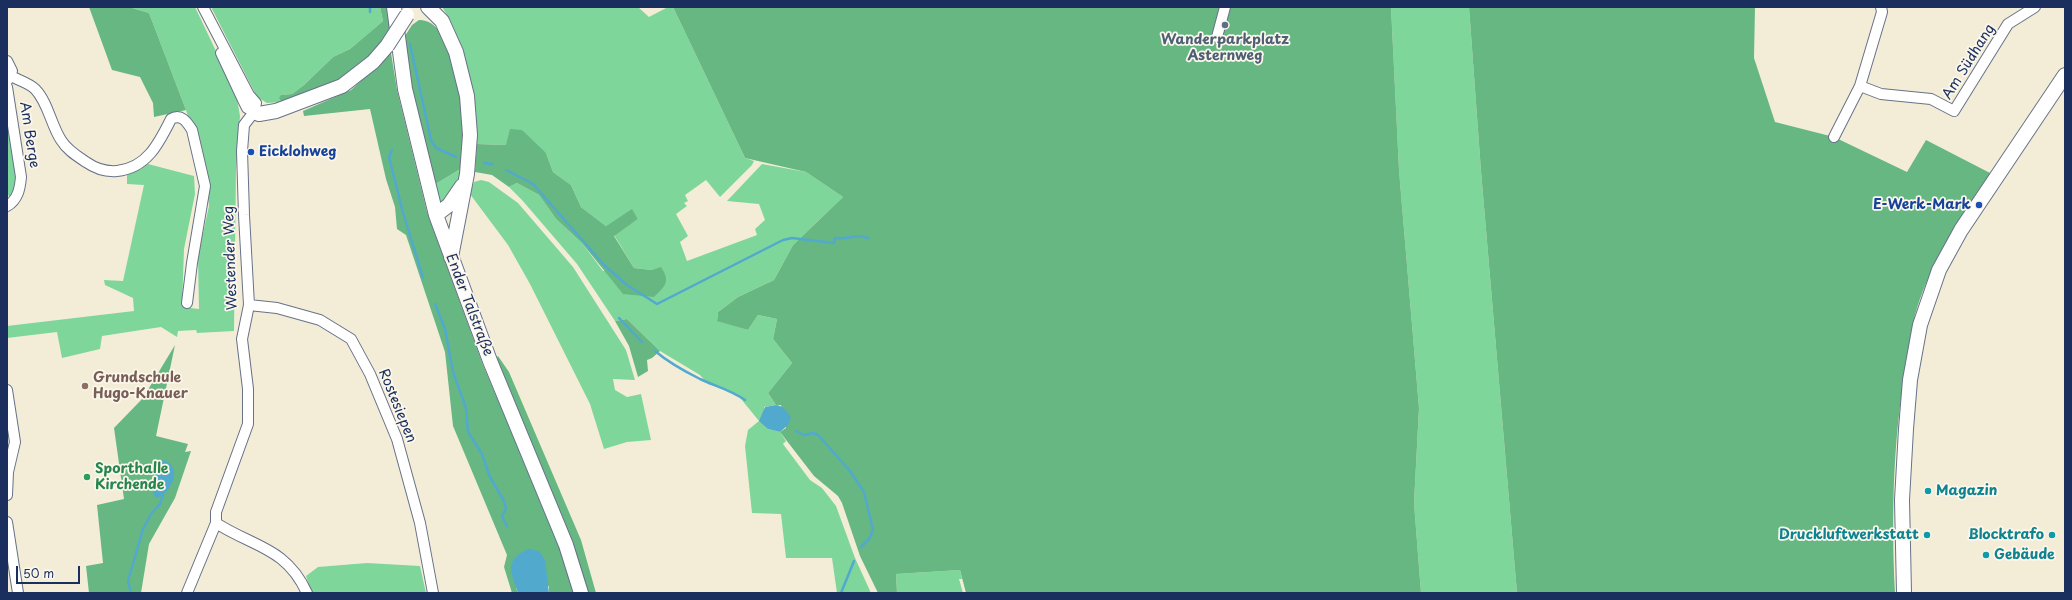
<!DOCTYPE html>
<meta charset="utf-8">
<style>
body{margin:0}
#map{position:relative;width:2072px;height:600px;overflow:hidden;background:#f3edd7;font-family:"Playpen Sans",sans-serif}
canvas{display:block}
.frame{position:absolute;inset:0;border:8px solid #1b2f5e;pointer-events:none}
.scale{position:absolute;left:16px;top:566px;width:64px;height:18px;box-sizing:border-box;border:2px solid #1b2f5e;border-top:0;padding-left:5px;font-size:12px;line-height:14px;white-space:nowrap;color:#1b2f5e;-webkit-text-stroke:3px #fbf7ec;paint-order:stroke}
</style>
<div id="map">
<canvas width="2072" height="600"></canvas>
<div class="frame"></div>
<div class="scale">50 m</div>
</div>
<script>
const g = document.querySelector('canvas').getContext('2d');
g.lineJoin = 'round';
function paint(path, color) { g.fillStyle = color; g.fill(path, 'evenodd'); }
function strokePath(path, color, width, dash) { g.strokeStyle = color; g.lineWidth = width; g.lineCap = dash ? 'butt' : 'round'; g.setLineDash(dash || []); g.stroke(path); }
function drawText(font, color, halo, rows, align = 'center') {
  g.font = font + ' "Playpen Sans",sans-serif'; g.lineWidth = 3.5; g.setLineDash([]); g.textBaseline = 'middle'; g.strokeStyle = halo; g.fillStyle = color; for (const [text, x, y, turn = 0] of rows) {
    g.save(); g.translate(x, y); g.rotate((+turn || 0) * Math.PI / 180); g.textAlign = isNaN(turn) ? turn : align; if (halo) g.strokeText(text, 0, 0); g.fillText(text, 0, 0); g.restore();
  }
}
paint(new Path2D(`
 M 129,7 L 195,7 L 236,93 L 240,116 L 236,169 L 234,331 L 197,333 L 196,330 L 178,331 L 177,337 L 161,327 L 102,336 L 100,349 L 62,358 L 57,332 L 7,338 L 7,326 L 134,311 L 133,298 L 105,285 L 104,280 L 123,281 L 144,185 L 127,184 L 127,173 L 141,169 L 148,164 L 194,176 L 195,194 L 184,249 L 182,307 L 199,309 L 198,256 L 209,206 L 206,173 L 186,110 L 149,13 Z
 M 211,7 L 380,7 L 383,21 L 350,49 L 333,57 L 304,85 L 292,94 L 281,95 L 282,102 L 267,103 L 257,97 Z
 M 442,7 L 638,7 L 649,17 L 668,7 L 673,7 L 745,158 L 754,161 L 752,165 L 720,197 L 706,180 L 685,195 L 688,201 L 684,203 L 687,206 L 676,214 L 688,236 L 680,242 L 687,261 L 757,235 L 755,229 L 765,220 L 759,204 L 727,201 L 762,164 L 806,172 L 843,197 L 793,245 L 774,280 L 738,297 L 718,312 L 717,320 L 748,330 L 758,315 L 777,319 L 773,339 L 792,363 L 768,393 L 776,405 L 764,407 L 768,429 L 780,432 L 786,441 L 783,444 L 810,480 L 822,488 L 836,506 L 855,558 L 871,593 L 837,593 L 832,558 L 786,558 L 781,514 L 752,513 L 745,446 L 748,430 L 759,421 L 737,394 L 708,384 L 700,375 L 660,351 L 627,319 L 615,321 L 577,264 L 522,200 L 509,187 L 517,183 L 539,195 L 556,219 L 582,243 L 603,271 L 652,270 L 634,268 L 614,235 L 638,219 L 632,210 L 606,226 L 581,207 L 571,185 L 553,172 L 546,153 L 506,145 L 477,144 C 478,104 465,40 442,7 Z
 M 1391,7 L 1469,7 L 1481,171 L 1517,593 L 1421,593 L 1414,503 L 1419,408 L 1399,170 Z
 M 7,133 L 12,136 L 18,177 L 12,197 L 7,195 Z
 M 462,168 L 459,181 L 441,209 L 434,185 Z
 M 481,180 L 489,182 L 518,203 L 573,267 L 626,350 L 635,380 L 613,379 L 615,390 L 627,397 L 641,394 L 651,440 L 627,442 L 604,449 L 590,404 L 530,284 L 508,245 L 470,194 L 474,182 Z
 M 367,563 L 420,566 L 426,593 L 312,593 L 306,576 L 318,567 Z
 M 960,570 L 962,579 L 959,579 L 963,593 L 897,593 L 896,574 Z`), '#7fd69b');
paint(new Path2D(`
 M 89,7 L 129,7 L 149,13 L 186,110 L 154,117 L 153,103 L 140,77 L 112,70 Z
 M 380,7 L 388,7 C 388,13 391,23 389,29 C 381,55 332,87 306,96 C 299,99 290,100 282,102 L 279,98 L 281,95 L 292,94 L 304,85 L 333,57 L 350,49 L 383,21 Z
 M 673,7 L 1391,7 L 1399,170 L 1419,408 L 1414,503 L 1421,593 L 966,593 L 960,570 L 896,574 L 897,593 L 878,593 L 860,556 L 842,503 L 838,496 L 814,476 L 780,432 L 786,428 L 781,405 L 776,405 L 768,393 L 792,363 L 773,339 L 777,319 L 758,315 L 748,330 L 717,321 L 718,312 L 738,297 L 774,280 L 793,245 L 843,197 L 806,172 L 745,158 Z
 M 1469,7 L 1755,7 L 1754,58 L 1775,122 L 1834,137 L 1907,172 L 1926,140 L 1992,174 C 1965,216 1932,259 1917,308 C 1912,323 1911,340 1908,355 C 1893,433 1891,514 1895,593 L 1517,593 L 1481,171 Z
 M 419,20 C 454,19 463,103 466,128 C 467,141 463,155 462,168 L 434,185 L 411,87 L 403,39 L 412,25 Z
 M 391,53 L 397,90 L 427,212 L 483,365 L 560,545 L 574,593 L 549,593 L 549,586 L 516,588 L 518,593 L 512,593 L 504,567 L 507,555 L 453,426 L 445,352 L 406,235 L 397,229 L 395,207 L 386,179 L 370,109 L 304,116 L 303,111 L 351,90 Z
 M 510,129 L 522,130 L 546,153 L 553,172 L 571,185 L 581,207 L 606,226 L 632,209 L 638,219 L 614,236 L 634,268 L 652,270 L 661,267 C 671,282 665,286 654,297 L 623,294 L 582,243 L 556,219 L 539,195 L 517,183 L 509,187 L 492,175 L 475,172 L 477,144 L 506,145 Z
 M 627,319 L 660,351 L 652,358 L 647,360 L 648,371 L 638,377 L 629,346 L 615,321 Z
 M 175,345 L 156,436 L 188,444 L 185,452 L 191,451 L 175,498 L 149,544 L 141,593 L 89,593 L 86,566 L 103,563 L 97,505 L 124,499 L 114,428 L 143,398 Z
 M 498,356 L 509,372 L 581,540 L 596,593 L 586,593 L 495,359 Z`), '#67b783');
paint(new Path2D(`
 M 776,405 C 784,406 787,411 791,418 L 788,425 L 780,432 L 768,429 L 759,421 L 765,407 Z
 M 162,460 C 185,465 171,495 156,498 L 153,493 L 155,490 L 154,473 L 158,462 Z
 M 529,549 L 539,551 L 545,560 L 549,593 L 518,593 C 512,574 502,560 529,549 Z`), '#51a9ce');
strokePath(new Path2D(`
 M 370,7 L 370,12
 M 410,44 L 431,140 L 436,148 L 456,157
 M 392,150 L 389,157 L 402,209 L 423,278
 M 484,163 L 492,164
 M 506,170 L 533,184 L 604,265 L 627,285 L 657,304 L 783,240 L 792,238 L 834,243 L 835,238 C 847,240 857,233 868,238
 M 435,304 L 445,329 L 453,372 L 466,408 L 468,432 L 482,454 L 490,477 L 504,501 L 506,508 L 502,517 L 507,526
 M 619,318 L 642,342
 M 655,351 C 668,362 684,371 700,379 C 715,386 731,390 745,400
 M 796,431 L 804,435 L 813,433 L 818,435 L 850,471 L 864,492 L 873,530 L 869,539 L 861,547
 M 131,593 L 128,581 L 143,529 L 151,514 L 160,504 L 163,495
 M 841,593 L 854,561`), '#51a9ce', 2.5);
const minor = new Path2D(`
 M 203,7 L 249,95 L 256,103 L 254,112 L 244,125 L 242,151 L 244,215 L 249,305 L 242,339 L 248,389 L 248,424 L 216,512 L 216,523 C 253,547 286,547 307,593
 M 1217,37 L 1225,7
 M 221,53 L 243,100 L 247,108 L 254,112
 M 7,61 L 12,71 L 7,81
 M 11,76 C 18,80 29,83 35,89 C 48,102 51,125 61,140 C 67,150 77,156 86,162 C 96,169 105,172 117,171 C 147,168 159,143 171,119 C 181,113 187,122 192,130 L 205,186 L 192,263 L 187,303
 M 1860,86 L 1881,94 L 1931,99 L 1954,111 L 2008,24 L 2035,7
 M 7,87 L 21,177 C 20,188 18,200 7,206
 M 1834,137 L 1860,86 L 1882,12 L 1881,7
 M 249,305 L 277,308 L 320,320 L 351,339 L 370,374 L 397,439 L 420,523 L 433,593
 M 7,390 L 15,442 L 8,472 L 7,495
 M 7,522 L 18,593
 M 187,593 L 216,523`);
const secondary = new Path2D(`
 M 394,7 L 405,89 L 436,215 L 490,361 L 566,545 L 581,593
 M 428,7 L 442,21 L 456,52 L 467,96 L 470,135 L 467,174 L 451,257
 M 254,112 L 259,114 L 276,111 L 342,86 L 373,62 L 387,46
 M 436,215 L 449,205 L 462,186
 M 1904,593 L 1902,500 L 1906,429 L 1910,380 L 1920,325 L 1939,270 L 1961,230 L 2065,75`);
strokePath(minor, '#677288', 12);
strokePath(secondary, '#677288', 16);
strokePath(minor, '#fff', 10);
strokePath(secondary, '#fff', 14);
const secondaryBridge = new Path2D(`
 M 387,46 L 407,15`);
strokePath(secondaryBridge, '#677288', 16, []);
strokePath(secondaryBridge, '#fff', 14);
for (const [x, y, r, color] of [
 [1225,25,4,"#5c6f8a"],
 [251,152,4,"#1a4fb4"],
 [1979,205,4,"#1a4fb4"],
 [85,386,4,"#8d6e63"],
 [87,477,4,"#2e9e5b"],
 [1928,491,4,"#0f9aa8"],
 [1927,535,4,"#0f9aa8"],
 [2052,535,4,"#0f9aa8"],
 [1986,555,4,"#0f9aa8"]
]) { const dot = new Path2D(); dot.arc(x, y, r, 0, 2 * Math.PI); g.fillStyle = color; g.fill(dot); strokePath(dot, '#fbf7ec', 1.5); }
drawText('bold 14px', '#4e5e75', '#fbf7ec', [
 ["Wanderparkplatz",1225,40],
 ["Asternweg",1225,56]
]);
drawText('14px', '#1b2f5e', '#fbf7ec', [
 ["Am Südhang",1969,62,-58],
 ["Am Berge",29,135,81],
 ["Westender Weg",231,258,-92],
 ["Ender Talstraße",469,305,69],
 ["Rostesiepen",397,406,68]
]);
drawText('bold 14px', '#164399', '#fbf7ec', [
 ["Eicklohweg",259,152],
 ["E-Werk-Mark",1971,205,"right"]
], 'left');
drawText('bold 14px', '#785e54', '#fbf7ec', [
 ["Grundschule",93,378],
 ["Hugo-Knauer",93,394]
], 'left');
drawText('bold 14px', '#27864d', '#fbf7ec', [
 ["Sporthalle",95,469],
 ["Kirchende",95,485]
], 'left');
drawText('bold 14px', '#0d838f', '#fbf7ec', [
 ["Magazin",1936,491],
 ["Druckluftwerkstatt",1919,535,"right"],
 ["Blocktrafo",2044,535,"right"],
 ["Gebäude",1994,555]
], 'left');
</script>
